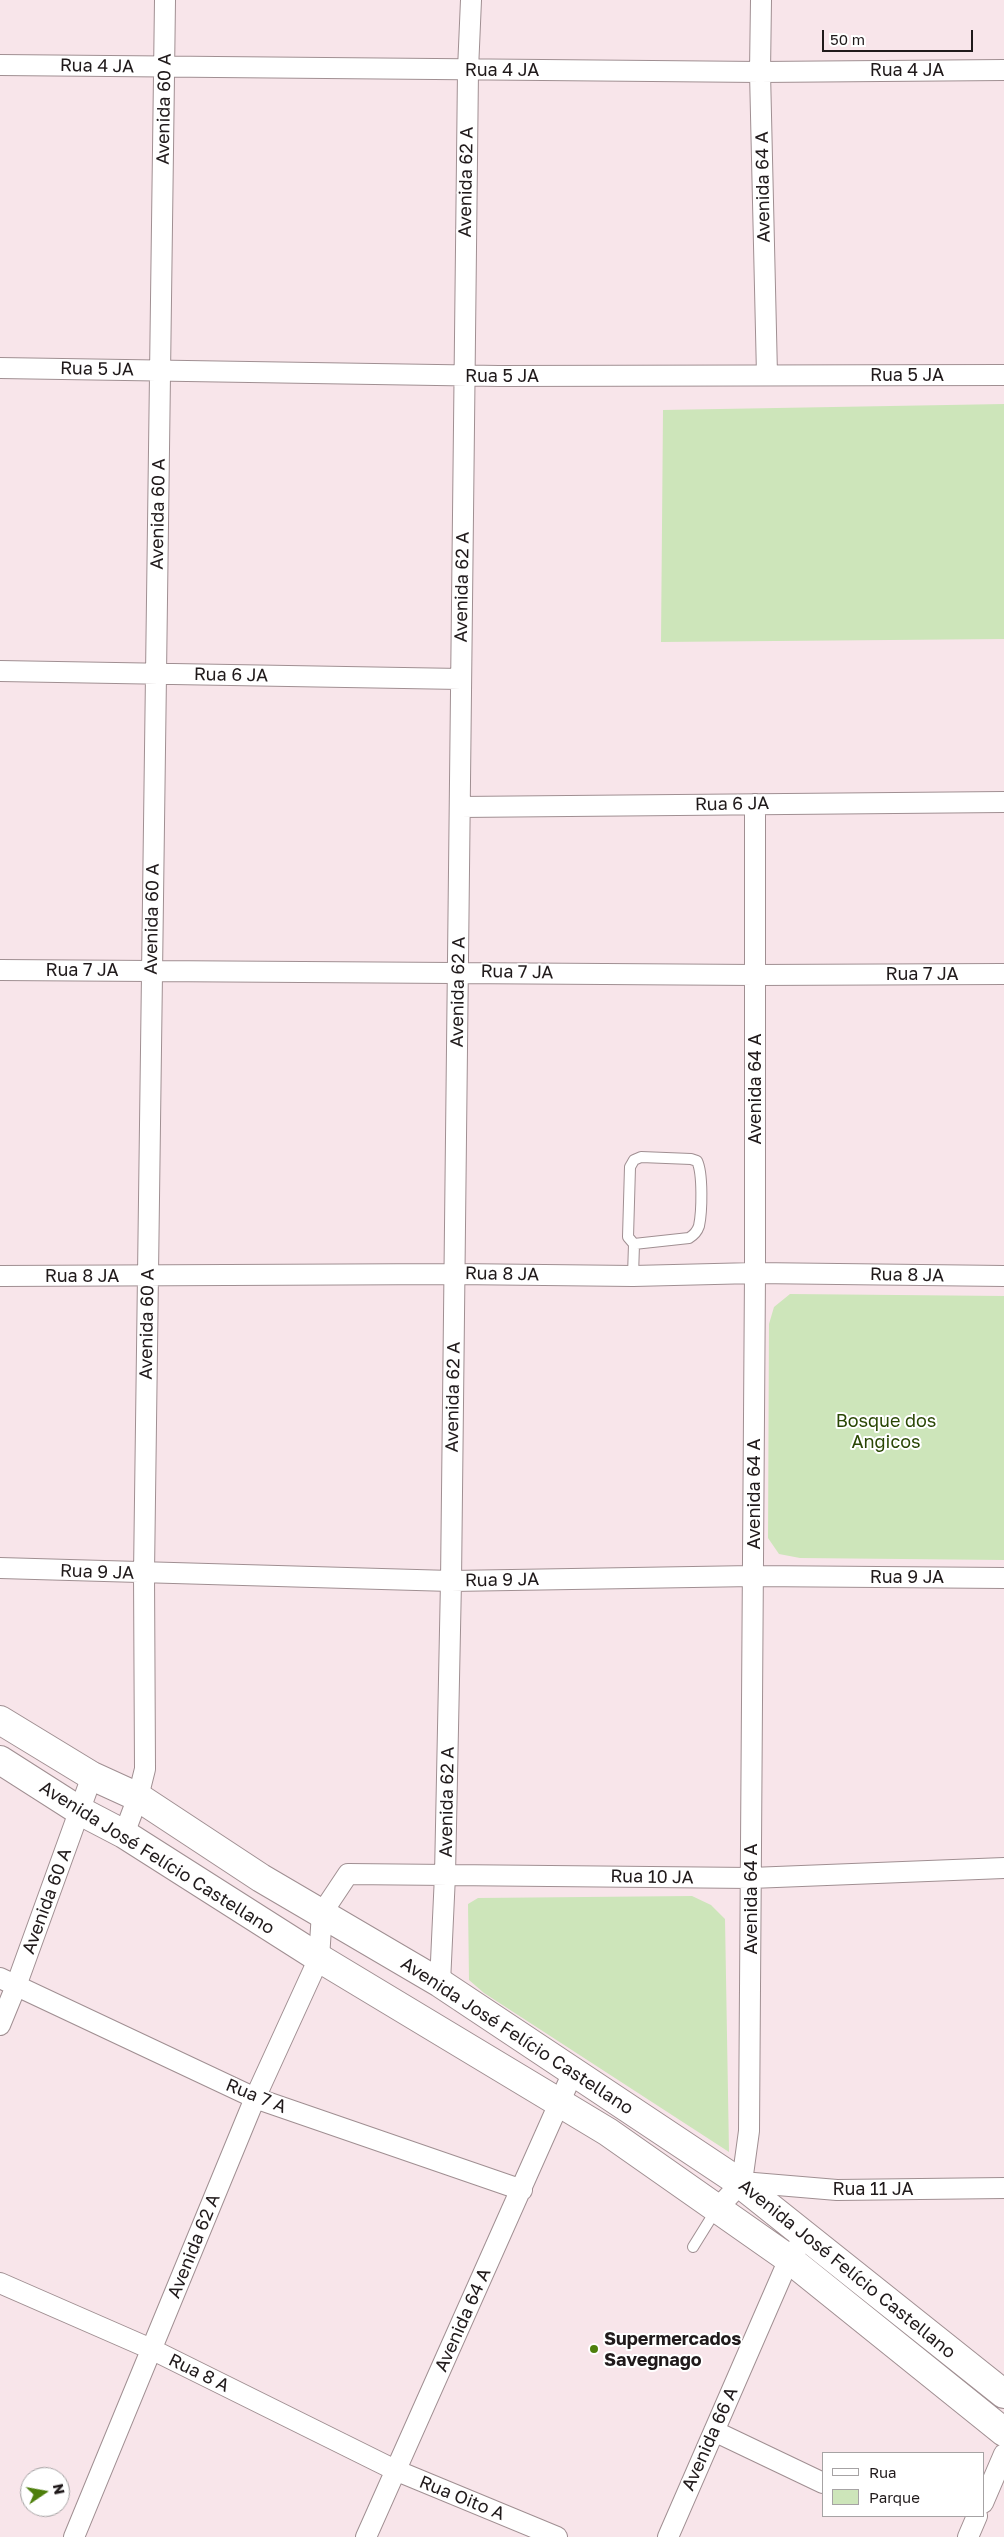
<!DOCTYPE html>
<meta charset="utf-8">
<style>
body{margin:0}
#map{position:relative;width:1004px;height:2537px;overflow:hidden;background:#f8e5ea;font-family:"Golos Text",sans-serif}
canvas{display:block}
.legend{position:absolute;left:822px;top:2452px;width:162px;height:65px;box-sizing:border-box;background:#fff;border:1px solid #a6a3a4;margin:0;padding:6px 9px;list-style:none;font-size:15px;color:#201a1b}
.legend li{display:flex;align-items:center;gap:10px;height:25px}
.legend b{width:25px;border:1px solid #a6a3a4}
.north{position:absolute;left:20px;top:2467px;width:50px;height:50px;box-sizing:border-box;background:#fff;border:1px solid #a6a3a4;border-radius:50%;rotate:78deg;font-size:14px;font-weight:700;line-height:20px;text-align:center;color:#201a1b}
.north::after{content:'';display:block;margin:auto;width:18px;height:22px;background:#4e7f0c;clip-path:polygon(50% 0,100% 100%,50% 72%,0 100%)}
.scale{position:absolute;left:822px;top:30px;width:151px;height:22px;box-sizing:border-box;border:2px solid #201a1b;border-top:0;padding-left:6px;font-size:15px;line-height:18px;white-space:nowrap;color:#201a1b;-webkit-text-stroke:4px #fff;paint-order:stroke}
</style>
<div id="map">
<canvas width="1004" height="2537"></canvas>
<ul class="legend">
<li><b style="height:6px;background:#fff"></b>Rua</li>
<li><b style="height:14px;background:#cde5ba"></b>Parque</li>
</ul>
<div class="north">N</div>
<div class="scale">50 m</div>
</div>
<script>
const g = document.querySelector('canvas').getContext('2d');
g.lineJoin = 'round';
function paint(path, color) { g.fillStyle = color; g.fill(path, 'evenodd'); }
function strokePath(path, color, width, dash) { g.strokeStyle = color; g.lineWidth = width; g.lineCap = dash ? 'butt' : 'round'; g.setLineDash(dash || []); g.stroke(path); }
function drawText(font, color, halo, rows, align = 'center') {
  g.font = font + ' "Golos Text",sans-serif'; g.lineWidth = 4; g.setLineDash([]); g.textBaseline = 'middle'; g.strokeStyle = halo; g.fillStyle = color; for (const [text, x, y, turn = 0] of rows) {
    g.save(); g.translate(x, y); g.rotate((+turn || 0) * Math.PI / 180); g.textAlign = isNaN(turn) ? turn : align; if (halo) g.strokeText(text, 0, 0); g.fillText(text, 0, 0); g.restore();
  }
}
paint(new Path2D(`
 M 1004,404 L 1004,639 L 661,642 L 663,410 Z
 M 790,1294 L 1004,1296 L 1004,1560 L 800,1558 L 779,1554 L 768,1538 L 769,1324 L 774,1307 Z
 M 692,1896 L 711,1905 L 725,1919 L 729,2152 L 484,1993 L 469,1980 L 468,1904 L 478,1898 Z`), '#cde5ba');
const lane = new Path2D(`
 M 633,1276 L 634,1244 L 628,1237 L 630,1167 L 634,1160 L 641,1157 L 691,1159 L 697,1161 C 703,1173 702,1212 699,1226 C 697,1232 694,1235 689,1238 L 634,1244
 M 693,2247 L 716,2210`);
const street = new Path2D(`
 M 761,0 L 760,72 L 767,375
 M 0,65 L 760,72 L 1004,70
 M 0,368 L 499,376 L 1004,375
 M 0,671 L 461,679
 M 460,807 L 1004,802
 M 0,970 L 755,975 L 1004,974
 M 0,1276 L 455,1274 L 633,1276 L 755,1273 L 1004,1276
 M 0,1568 L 451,1581 L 753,1576 L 1004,1578
 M 124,1834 L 138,1797 L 145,1769 L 144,1573 L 165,0
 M 0,1978 L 255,2098 L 522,2190
 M 440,1983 L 445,1875 L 451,1581 L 468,70 L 471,0
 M 0,2025 L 16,1986 L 92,1776
 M 742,2182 L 837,2190 L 1004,2188
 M 716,2210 L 742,2182 L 749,2131 L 755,1273 L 755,804
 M 0,2283 L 151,2349 L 395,2470 L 557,2537
 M 714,2431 L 823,2483
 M 983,2503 L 1004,2454
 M 74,2537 L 255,2098 L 319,1958 L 322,1913 L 348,1874 L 751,1878 L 1004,1868
 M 366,2537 L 573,2072
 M 668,2537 L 789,2259 L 806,2236
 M 968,2537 L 977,2516`);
const secondary = new Path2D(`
 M 0,1720 L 92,1776 L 138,1797 L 261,1878 L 440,1983 L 733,2178 L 1004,2394
 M 0,1760 L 80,1811 L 124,1834 L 319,1958 L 608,2132 L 789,2259 L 1004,2432`);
strokePath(lane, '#a08f92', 12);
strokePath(street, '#a08f92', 22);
strokePath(secondary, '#a08f92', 30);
strokePath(lane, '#fff', 10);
strokePath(street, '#fff', 20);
strokePath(secondary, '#fff', 28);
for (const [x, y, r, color] of [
 [594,2349,5,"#4e7f0c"]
]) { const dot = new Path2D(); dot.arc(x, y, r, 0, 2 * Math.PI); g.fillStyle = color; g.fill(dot); strokePath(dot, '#fff', 2); }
drawText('18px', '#201a1b', '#fff', [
 ["Rua 4 JA",97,66,1],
 ["Rua 4 JA",502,70],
 ["Rua 4 JA",907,70],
 ["Avenida 60 A",164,109,-89],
 ["Avenida 62 A",466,182,-89],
 ["Avenida 64 A",763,187,-91],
 ["Rua 5 JA",97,369,1],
 ["Rua 5 JA",907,375],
 ["Rua 5 JA",502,376],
 ["Avenida 60 A",158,514,-89],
 ["Avenida 62 A",462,587,-89],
 ["Rua 6 JA",231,675,1],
 ["Rua 6 JA",732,804,-1],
 ["Avenida 60 A",152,919,-89],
 ["Rua 7 JA",82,970],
 ["Rua 7 JA",517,972,1],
 ["Rua 7 JA",922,974],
 ["Avenida 62 A",458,992,-89],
 ["Avenida 64 A",755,1089,-90],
 ["Rua 8 JA",502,1274,1],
 ["Rua 8 JA",907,1275,1],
 ["Rua 8 JA",82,1276],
 ["Avenida 60 A",147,1324,-89],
 ["Avenida 62 A",453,1397,-89],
 ["Avenida 64 A",754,1494,-90],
 ["Rua 9 JA",97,1572,2],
 ["Rua 9 JA",907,1577],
 ["Rua 9 JA",502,1580,-1],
 ["Avenida 62 A",447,1802,-89],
 ["Avenida José Felício Castellano",157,1858,32],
 ["Rua 10 JA",652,1877,1],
 ["Avenida 64 A",751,1899,-90],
 ["Avenida 60 A",47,1901,-70],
 ["Avenida José Felício Castellano",517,2036,33],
 ["Rua 7 A",256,2096,22],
 ["Rua 11 JA",873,2189],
 ["Avenida 62 A",194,2246,-68],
 ["Avenida José Felício Castellano",847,2269,39],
 ["Avenida 64 A",463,2320,-66],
 ["Rua 8 A",199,2373,26],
 ["Avenida 66 A",710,2439,-66],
 ["Rua Oito A",462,2498,22]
]);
drawText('18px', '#294604', '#fff', [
 ["Bosque dos",886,1421],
 ["Angicos",886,1442]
]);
drawText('bold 18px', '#201a1b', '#fff', [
 ["Supermercados",604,2339],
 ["Savegnago",604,2360]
], 'left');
</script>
